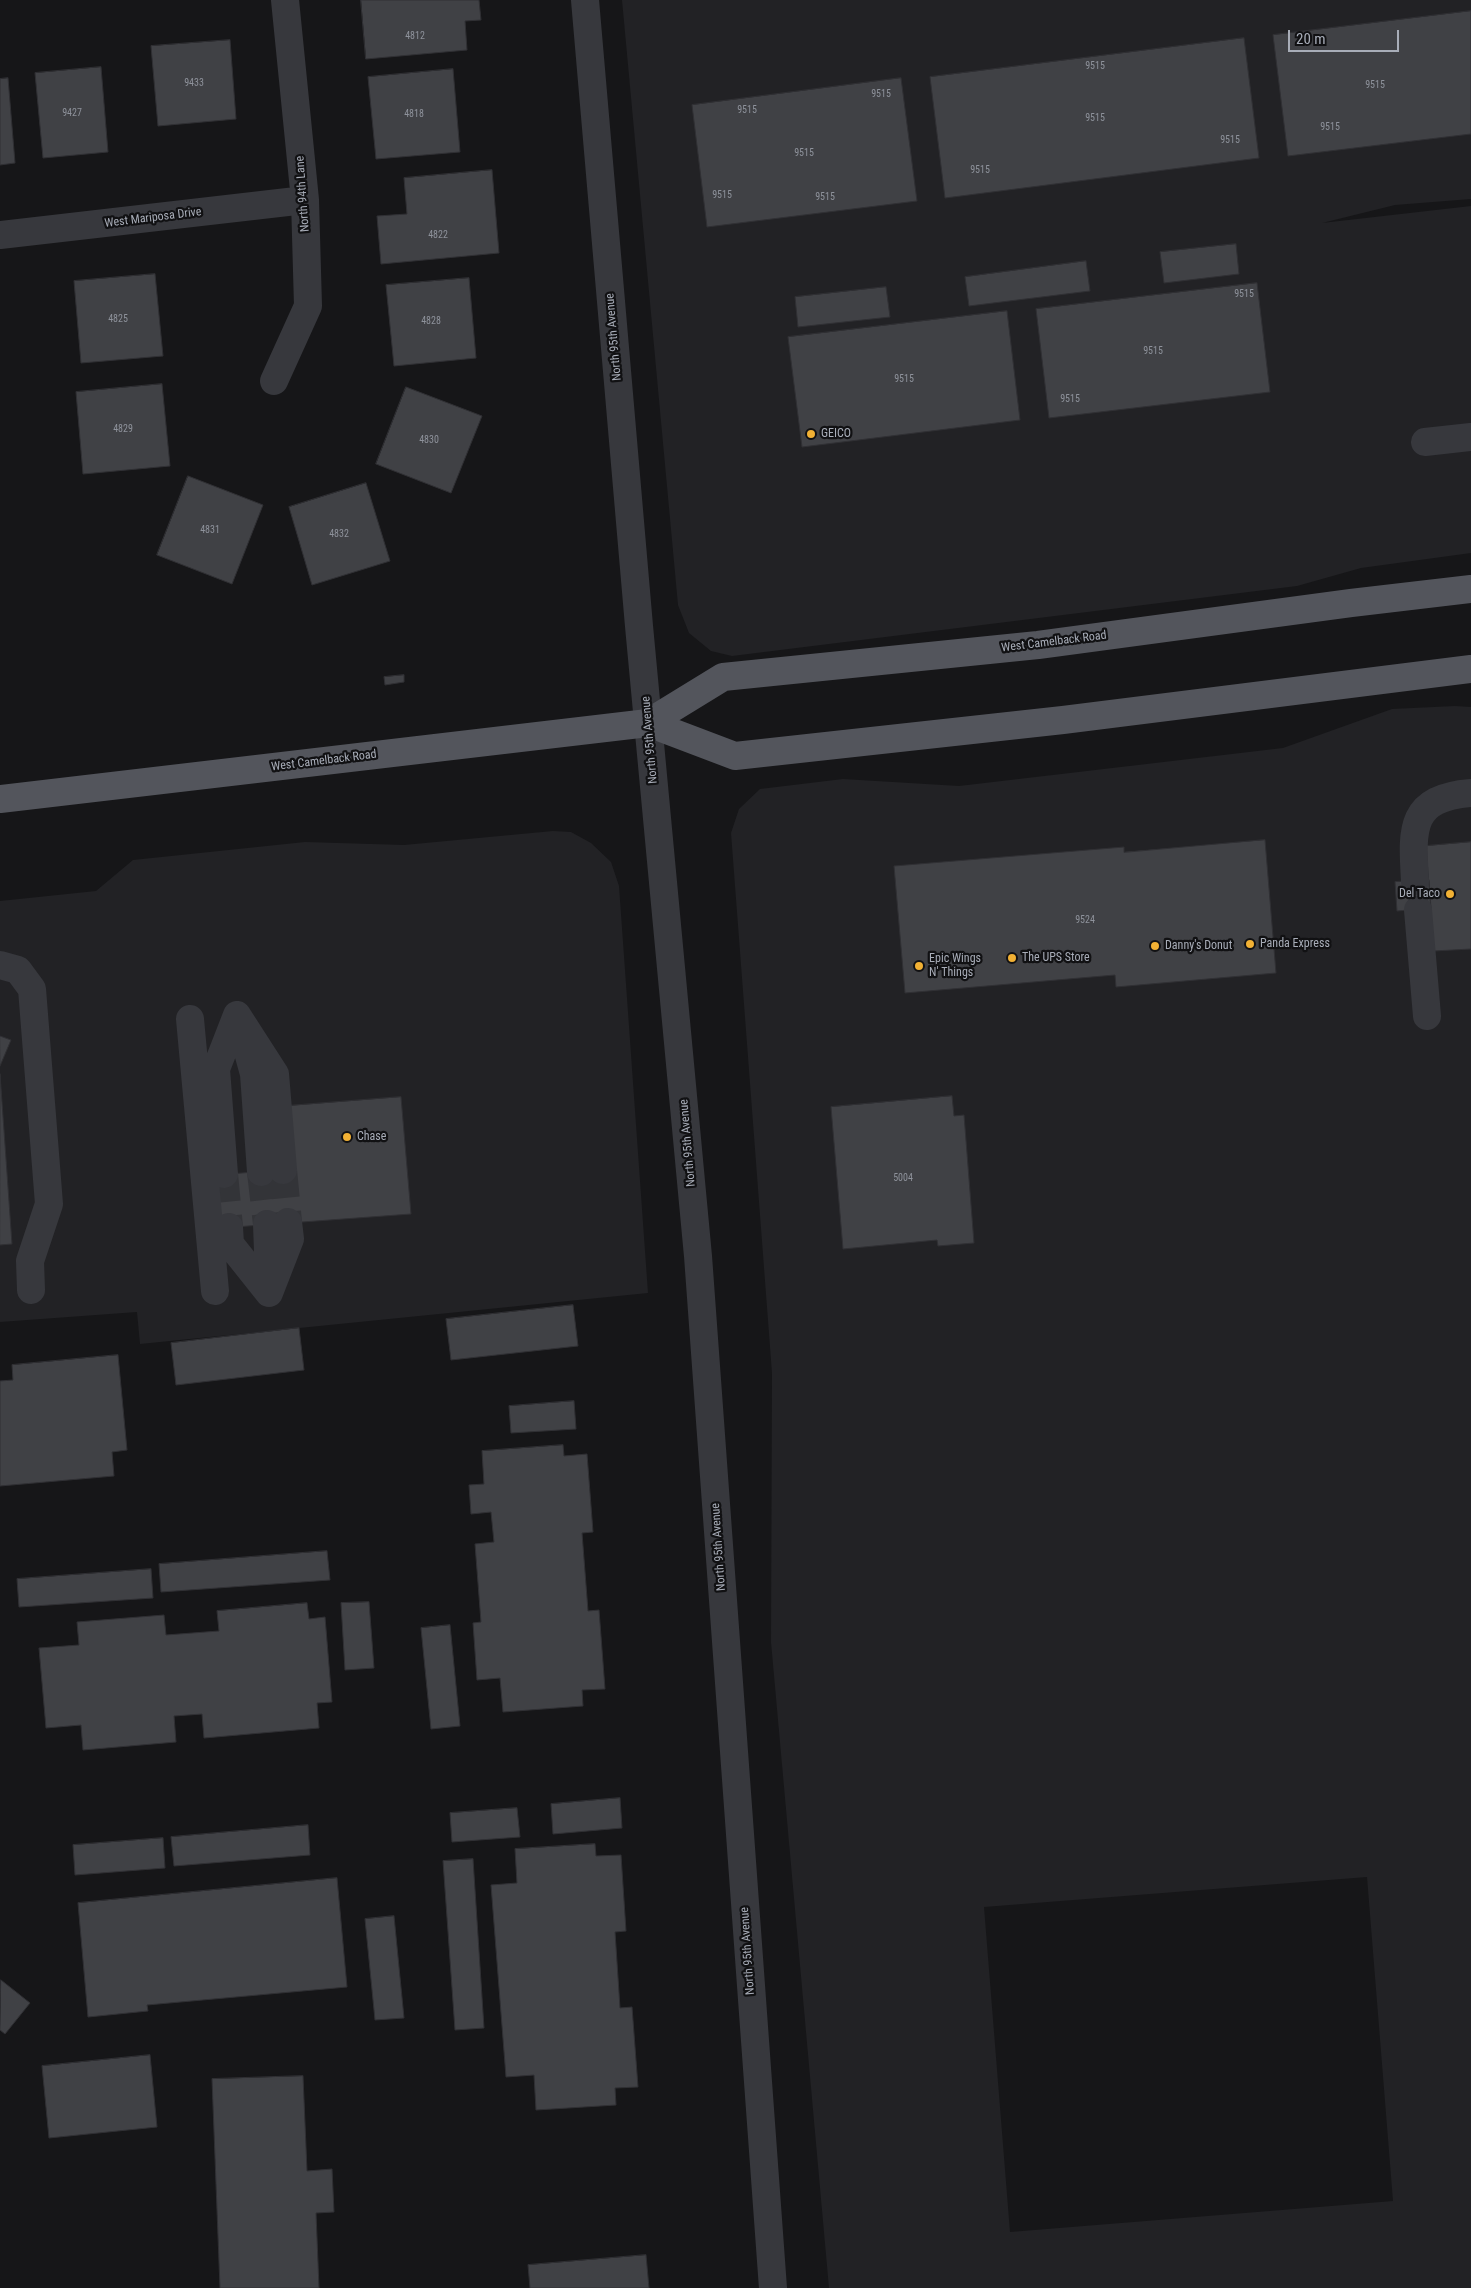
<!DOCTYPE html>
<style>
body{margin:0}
#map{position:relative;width:1471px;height:2288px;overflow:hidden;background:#161618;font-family:"Roboto Condensed",sans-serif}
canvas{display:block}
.scale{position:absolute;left:1288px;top:30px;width:111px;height:22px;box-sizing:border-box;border:2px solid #a8adb8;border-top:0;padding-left:6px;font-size:15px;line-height:18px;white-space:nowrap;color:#a8adb8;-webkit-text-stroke:4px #111113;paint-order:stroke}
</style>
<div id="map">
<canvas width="1471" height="2288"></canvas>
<div class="scale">20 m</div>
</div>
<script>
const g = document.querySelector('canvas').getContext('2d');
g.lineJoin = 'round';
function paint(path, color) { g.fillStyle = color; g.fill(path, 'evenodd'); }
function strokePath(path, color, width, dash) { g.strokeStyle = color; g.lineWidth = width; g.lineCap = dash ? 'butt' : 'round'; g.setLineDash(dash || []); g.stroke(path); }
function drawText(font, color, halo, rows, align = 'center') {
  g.font = font + ' "Roboto Condensed",sans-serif'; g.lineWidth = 4.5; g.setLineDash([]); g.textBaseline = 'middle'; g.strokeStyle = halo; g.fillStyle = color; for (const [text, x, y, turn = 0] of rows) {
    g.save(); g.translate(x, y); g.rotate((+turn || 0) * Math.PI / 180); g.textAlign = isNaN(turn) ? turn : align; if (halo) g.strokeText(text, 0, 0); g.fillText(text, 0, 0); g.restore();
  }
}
paint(new Path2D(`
 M 622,0 L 1471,0 L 1471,199 L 1395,205 L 1322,223 L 1471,206 L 1471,553 L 1361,568 L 1297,586 L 732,656 L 711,651 L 689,633 L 678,605 Z
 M 1455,706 L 1471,707 L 1471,2288 L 829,2288 L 771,1642 L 772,1373 L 731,833 L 739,809 L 760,789 L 843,779 L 959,786 L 1283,748 L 1392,709 ZM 1367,1877 L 1393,2201 L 1010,2232 L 984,1907 Z
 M 553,831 L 571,832 L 591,843 L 611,862 L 619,886 L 648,1293 L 140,1344 L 137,1312 L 0,1322 L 0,901 L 96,891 L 133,860 L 305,842 L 404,845 Z`), '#222225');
const building = new Path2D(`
 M 361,0 L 479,0 L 481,20 L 465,21 L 467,50 L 366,59 Z
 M 1471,11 L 1471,134 L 1288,156 L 1273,35 Z
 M 1244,38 L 1259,158 L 945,198 L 930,77 Z
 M 230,40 L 236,119 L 158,126 L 151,46 Z
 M 101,67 L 108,152 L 43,158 L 35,73 Z
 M 453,69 L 460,152 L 376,159 L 368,77 Z
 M 8,78 L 15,163 L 0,165 L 0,79 Z
 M 901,78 L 917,201 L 707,227 L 692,105 Z
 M 492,170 L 499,253 L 381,264 L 377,216 L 407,214 L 404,178 Z
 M 1236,244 L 1239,274 L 1164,283 L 1160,252 Z
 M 1086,261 L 1090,291 L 969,306 L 965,277 Z
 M 155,274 L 163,356 L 81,363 L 74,281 Z
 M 469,278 L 476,358 L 394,366 L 386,285 Z
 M 1257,283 L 1270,392 L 1049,418 L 1036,309 Z
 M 886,287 L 890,317 L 798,327 L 795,297 Z
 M 1007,311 L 1020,420 L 802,447 L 788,337 Z
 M 162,384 L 170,466 L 83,474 L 76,392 Z
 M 406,387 L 482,416 L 451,493 L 376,464 Z
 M 188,476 L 263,505 L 232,584 L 157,555 Z
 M 366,483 L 390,561 L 312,585 L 289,507 Z
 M 404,675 L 404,682 L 385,685 L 384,677 Z
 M 1265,840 L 1276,973 L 1116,987 L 1115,975 L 905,993 L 894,866 L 1124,847 L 1124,852 Z
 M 1471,842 L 1471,949 L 1434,951 L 1426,846 Z
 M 1429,880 L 1431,908 L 1397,911 L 1395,882 Z
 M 0,1036 L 11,1040 L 0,1066 Z
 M 0,1074 L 12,1244 L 0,1245 Z
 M 952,1096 L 954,1116 L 964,1115 L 974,1243 L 938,1246 L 937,1240 L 843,1249 L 831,1107 Z
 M 401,1097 L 411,1214 L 221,1228 L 217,1175 L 292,1169 L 287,1106 Z
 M 573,1305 L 578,1346 L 451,1360 L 446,1319 Z
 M 299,1328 L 304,1370 L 176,1385 L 171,1343 Z
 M 118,1355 L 127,1450 L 112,1452 L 114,1476 L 0,1486 L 0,1381 L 13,1380 L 12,1365 Z
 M 574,1401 L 576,1429 L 511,1433 L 509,1406 Z
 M 563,1445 L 564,1456 L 587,1454 L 593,1532 L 582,1533 L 588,1611 L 599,1610 L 605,1689 L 582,1690 L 583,1706 L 503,1712 L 500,1678 L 477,1680 L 473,1623 L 481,1622 L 475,1544 L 494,1542 L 491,1512 L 471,1514 L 469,1485 L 484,1484 L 482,1451 Z
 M 327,1551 L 330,1580 L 161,1592 L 159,1564 Z
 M 151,1569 L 153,1598 L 19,1607 L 17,1579 Z
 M 369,1602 L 374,1668 L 345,1670 L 341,1603 Z
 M 307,1603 L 309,1619 L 325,1617 L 332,1702 L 317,1703 L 319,1728 L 204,1738 L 202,1714 L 174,1716 L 176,1742 L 83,1750 L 81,1725 L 46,1728 L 39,1648 L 79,1645 L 77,1622 L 164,1615 L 166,1635 L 219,1631 L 217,1611 Z
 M 450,1625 L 460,1726 L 431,1729 L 421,1628 Z
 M 620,1798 L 622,1828 L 553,1834 L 551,1804 Z
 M 517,1808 L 520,1837 L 452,1842 L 450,1813 Z
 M 308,1825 L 310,1855 L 174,1866 L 171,1837 Z
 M 163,1838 L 165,1868 L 75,1875 L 73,1845 Z
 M 595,1844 L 596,1856 L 621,1855 L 626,1931 L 615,1932 L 620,2008 L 632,2007 L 638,2087 L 615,2088 L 616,2105 L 536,2110 L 534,2075 L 506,2077 L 491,1885 L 517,1883 L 515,1849 Z
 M 473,1859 L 484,2028 L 455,2030 L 443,1861 Z
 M 337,1878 L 347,1987 L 147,2005 L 148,2011 L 88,2017 L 78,1903 Z
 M 394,1916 L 404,2018 L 375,2020 L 365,1919 Z
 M 1,1980 L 30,2003 L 5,2034 L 0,2030 Z
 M 150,2055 L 157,2127 L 49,2138 L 42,2066 Z
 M 303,2076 L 307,2171 L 332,2169 L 334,2212 L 316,2213 L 319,2288 L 220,2288 L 212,2079 Z
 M 646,2255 L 649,2288 L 530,2288 L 528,2265 Z`);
paint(building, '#404145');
strokePath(building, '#303034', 1);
strokePath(new Path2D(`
 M 283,1170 L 288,1222
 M 261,1172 L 267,1224
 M 224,1174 L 229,1227`), '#333438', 28, [28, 14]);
strokePath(new Path2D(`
 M 585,0 L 639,626 L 698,1256 L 773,2288
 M 0,235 L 305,200
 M 274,381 L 308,306 L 305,200 L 285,0
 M 1425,442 L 1471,437
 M 1415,881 C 1412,829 1409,798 1471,793
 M 1418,910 L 1427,1016
 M 0,965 L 18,970 L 32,989 L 49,1204 L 30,1261 L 31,1290
 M 237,1015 L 275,1074 L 283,1170
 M 190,1019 L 215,1291
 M 245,1041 L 254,1074 L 261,1172
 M 224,1174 L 216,1069 L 237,1015
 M 267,1224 L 269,1279
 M 229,1227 L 230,1244 L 269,1293
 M 269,1293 L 290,1239 L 288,1222`), '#37383d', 28);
strokePath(new Path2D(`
 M 648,723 L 735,756 L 1063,720 L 1471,669
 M 0,799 L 648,723 L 723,677 L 1038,645 L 1351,603 L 1471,589`), '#53555c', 28);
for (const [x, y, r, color] of [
 [811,434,5,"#f2b134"],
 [1450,894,5,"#f2b134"],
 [1250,944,5,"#f2b134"],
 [1155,946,5,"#f2b134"],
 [1012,958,5,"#f2b134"],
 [919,966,5,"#f2b134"],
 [347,1137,5,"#f2b134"]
]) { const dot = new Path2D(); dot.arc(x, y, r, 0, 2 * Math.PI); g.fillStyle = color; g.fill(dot); strokePath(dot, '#111113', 2); }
drawText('10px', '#8e929b', null, [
 ["4812",415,36],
 ["9515",1095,66],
 ["9433",194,83],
 ["9515",1375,85],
 ["9515",881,94],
 ["9515",747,110],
 ["9427",72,113],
 ["4818",414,114],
 ["9515",1095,118],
 ["9515",1330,127],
 ["9515",1230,140],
 ["9515",804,153],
 ["9515",980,170],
 ["9515",722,195],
 ["9515",825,197],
 ["4822",438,235],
 ["9515",1244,294],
 ["4825",118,319],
 ["4828",431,321],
 ["9515",1153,351],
 ["9515",904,379],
 ["9515",1070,399],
 ["4829",123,429],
 ["4830",429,440],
 ["4831",210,530],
 ["4832",339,534],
 ["9524",1085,920],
 ["5004",903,1178]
]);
drawText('12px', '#a8adb8', '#111113', [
 ["North 94th Lane",303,194,-94],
 ["West Mariposa Drive",153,218,-7],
 ["North 95th Avenue",614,337,-95],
 ["West Camelback Road",1054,642,-7],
 ["North 95th Avenue",650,740,-95],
 ["West Camelback Road",324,761,-7],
 ["North 95th Avenue",688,1143,-95],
 ["North 95th Avenue",719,1547,-94],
 ["North 95th Avenue",748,1951,-94]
]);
drawText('12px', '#a8adb8', '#111113', [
 ["GEICO",821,434],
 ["Del Taco",1440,894,"right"],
 ["Panda Express",1260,944],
 ["Danny's Donut",1165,946],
 ["The UPS Store",1022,958],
 ["Epic Wings",929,959],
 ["N' Things",929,973],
 ["Chase",357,1137]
], 'left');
</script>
